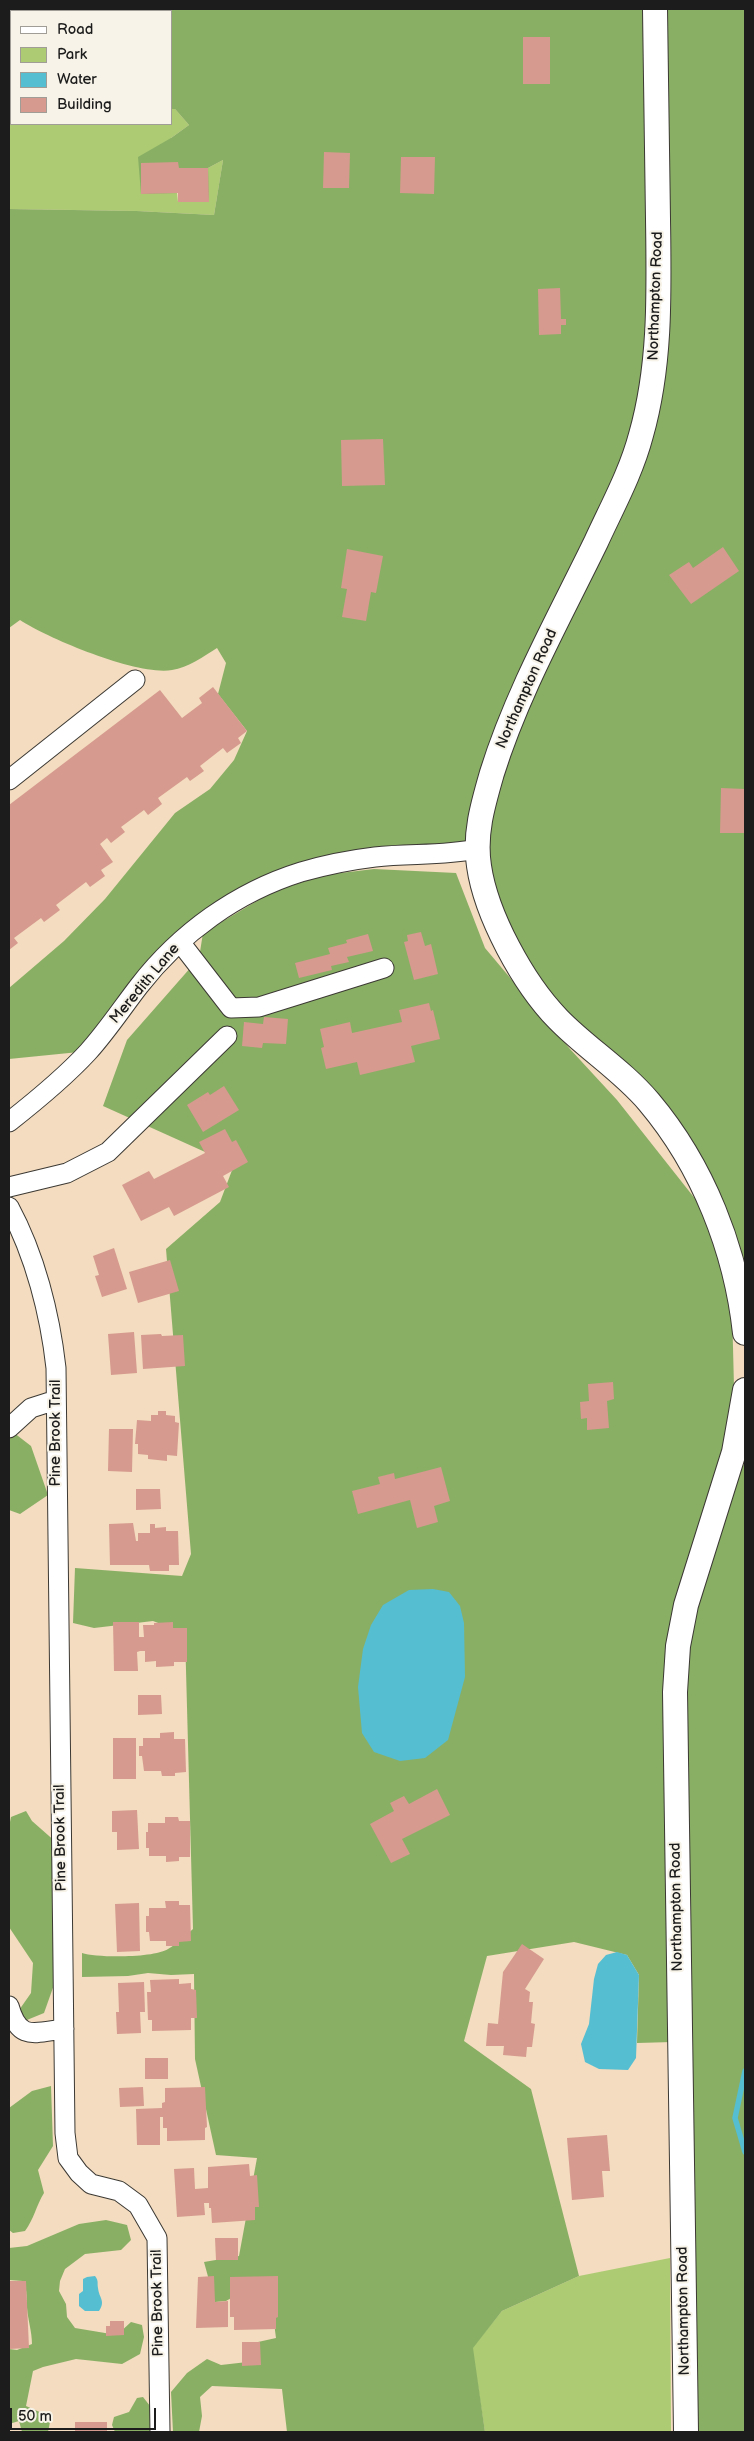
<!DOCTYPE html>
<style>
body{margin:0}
#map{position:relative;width:754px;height:2441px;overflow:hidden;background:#f3dcbf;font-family:"Balsamiq Sans",sans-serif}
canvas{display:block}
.frame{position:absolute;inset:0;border:10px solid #1c1c1c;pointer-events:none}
.legend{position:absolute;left:10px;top:10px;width:162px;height:115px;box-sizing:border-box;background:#f7f3e8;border:1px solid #9f9d96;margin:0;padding:6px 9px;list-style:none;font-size:15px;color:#1c1c1c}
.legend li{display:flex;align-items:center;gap:10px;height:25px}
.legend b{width:25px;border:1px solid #9f9d96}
.scale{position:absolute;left:10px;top:2408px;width:146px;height:22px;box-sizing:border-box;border:2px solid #1c1c1c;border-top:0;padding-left:6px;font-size:15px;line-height:18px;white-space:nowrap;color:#1c1c1c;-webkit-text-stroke:4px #f7f3e8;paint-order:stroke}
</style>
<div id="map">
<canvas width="754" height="2441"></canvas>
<div class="frame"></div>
<ul class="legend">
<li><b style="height:6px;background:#fff"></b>Road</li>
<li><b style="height:14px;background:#accb73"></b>Park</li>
<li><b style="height:14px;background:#55bed1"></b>Water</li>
<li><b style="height:14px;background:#d69a8e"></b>Building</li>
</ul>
<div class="scale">50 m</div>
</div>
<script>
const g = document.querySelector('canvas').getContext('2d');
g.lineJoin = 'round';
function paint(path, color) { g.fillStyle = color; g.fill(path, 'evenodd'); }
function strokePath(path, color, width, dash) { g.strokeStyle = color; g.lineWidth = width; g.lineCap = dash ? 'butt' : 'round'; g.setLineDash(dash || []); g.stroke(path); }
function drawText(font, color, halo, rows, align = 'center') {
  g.font = font + ' "Balsamiq Sans",sans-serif'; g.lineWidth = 4; g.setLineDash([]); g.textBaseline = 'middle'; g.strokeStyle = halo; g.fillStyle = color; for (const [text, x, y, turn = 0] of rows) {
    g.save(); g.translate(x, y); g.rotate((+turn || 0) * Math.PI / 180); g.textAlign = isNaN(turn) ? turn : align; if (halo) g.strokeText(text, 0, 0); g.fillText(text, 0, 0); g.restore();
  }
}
paint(new Path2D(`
 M 9,107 L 11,107 L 11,124 L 171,124 L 171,109 L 175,109 L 189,125 L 171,138 L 178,202 L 208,168 L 223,160 L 214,215 L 137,211 L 9,209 Z
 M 670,2258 L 671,2432 L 485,2432 L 472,2348 L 502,2311 L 579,2276 Z`), '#accb73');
paint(new Path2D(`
 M 9,9 L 745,9 L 745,1333 L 694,1167 L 558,1019 L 479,866 L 457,853 L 335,863 L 196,926 L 89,1051 L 9,1059 L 9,988 L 64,941 L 105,899 L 175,813 L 210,789 L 234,760 L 247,731 L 218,694 L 226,663 L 217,648 C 204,656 188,668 172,670 C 138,676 49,639 20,620 L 9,628 L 9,209 L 137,211 L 214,215 L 223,160 L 208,168 L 209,202 L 178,202 L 178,193 L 141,194 L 138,157 L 171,138 L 189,125 L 175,109 L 171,109 L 171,11 L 11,11 L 11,107 L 9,107 Z
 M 374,869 L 456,873 L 485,948 L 570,1049 L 617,1100 L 700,1205 L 714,1242 L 732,1308 L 734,1387 L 724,1460 L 671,1651 L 672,2042 L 637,2043 L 639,1975 L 627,1955 L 574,1942 L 487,1956 L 464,2041 L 531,2089 L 579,2276 L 502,2311 L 473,2348 L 485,2432 L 287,2432 L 282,2389 L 212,2386 L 200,2397 L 202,2416 L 199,2432 L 173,2432 L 171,2392 L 187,2373 L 207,2359 L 221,2365 L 256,2361 L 258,2342 L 276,2338 L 268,2277 L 226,2301 L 215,2302 L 204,2262 L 239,2256 L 257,2158 L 216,2155 L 195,2059 L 194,1974 L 171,1975 L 148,1973 L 128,1976 L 82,1977 L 82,1953 C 97,1958 154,1958 168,1949 C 177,1944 185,1936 193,1929 L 185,1633 L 153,1621 L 94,1628 L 73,1623 L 75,1568 L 182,1576 L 191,1554 L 166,1249 L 220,1202 L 234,1165 L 103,1106 L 127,1040 L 199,958 L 203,933 L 272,892 L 324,875 Z
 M 9,1429 L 31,1446 L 48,1495 L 20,1514 L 9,1510 Z
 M 734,1452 L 745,1467 L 745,2432 L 686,2432 L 675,1692 Z
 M 26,1811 L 32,1821 L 57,1843 L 55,1982 L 44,2013 L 22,2022 L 17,2013 L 31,1993 L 33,1963 L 9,1927 L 9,1827 L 11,1817 Z
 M 51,2086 L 53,2146 L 38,2170 L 44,2193 C 36,2206 34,2219 25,2231 L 13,2233 L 9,2230 L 9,2108 L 32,2091 Z
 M 106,2220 L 127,2225 L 131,2240 L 121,2250 L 85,2254 L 65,2269 L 60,2281 L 59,2291 L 66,2304 L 67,2317 L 75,2328 L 117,2335 L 131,2322 L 142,2325 L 144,2337 L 140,2354 L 122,2364 L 76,2359 L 43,2367 L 33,2371 L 26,2406 L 51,2417 L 48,2432 L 22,2432 L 19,2421 L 9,2424 L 9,2349 L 17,2350 L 32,2344 C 32,2332 28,2320 27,2308 C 26,2298 28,2291 23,2281 L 9,2280 L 9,2248 L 27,2246 L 79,2224 Z
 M 143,2397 L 154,2411 L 150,2432 L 115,2432 L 112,2425 L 114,2417 L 129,2412 L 137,2398 Z`), '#89af65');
paint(new Path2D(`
 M 433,1589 L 449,1592 L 460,1606 L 464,1623 L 465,1677 L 448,1740 L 425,1758 L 400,1761 L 374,1752 L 362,1733 L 358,1687 L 363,1649 L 371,1625 L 383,1605 L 409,1590 Z
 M 617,1952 L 627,1955 L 639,1975 L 636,2058 L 628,2070 L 599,2069 L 585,2062 L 581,2044 L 589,2024 L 594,1979 L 598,1964 L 606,1955 Z
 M 95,2276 C 99,2281 97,2283 98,2288 C 99,2298 106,2301 99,2311 L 85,2311 L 79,2306 L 79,2294 L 83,2291 L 83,2279 L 87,2277 Z`), '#55bed1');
strokePath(new Path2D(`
 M 745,2071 L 735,2118 L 745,2152`), '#55bed1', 5.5);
paint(new Path2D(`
 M 523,37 L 550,37 L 550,84 L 523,84 Z
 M 324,152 L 350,153 L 349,188 L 323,188 Z
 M 401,157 L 435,157 L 434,194 L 400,193 Z
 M 178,162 L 179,168 L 208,168 L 209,202 L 178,202 L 178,193 L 141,194 L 141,163 Z
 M 560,288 L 561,319 L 566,319 L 566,325 L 561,325 L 561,334 L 539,335 L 538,289 Z
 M 383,439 L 385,485 L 342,486 L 341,440 Z
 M 723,547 L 739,571 L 691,604 L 669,575 L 689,562 L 693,568 Z
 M 347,549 L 383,556 L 376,593 L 371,592 L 366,621 L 342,617 L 347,589 L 341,588 Z
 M 213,687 L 247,731 L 238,738 L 241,743 L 227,753 L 223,748 L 200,766 L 204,771 L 190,781 L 187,777 L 158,798 L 162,804 L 148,815 L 144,810 L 121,827 L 125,832 L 111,843 L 107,838 L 100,844 L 113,862 L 101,870 L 105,876 L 90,887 L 86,882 L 56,905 L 60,910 L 44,922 L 41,918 L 14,938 L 18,943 L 9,950 L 9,805 L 160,690 L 182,718 L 202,703 L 199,698 Z
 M 721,788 L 745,789 L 745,833 L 720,833 Z
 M 421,932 L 425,946 L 431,944 L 438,974 L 414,980 L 404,942 L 408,941 L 407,935 Z
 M 368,934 L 373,951 L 347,957 L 349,962 L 331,966 L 332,970 L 299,978 L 295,963 L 330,954 L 328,948 L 347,943 L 346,940 Z
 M 429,1003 L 431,1011 L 433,1010 L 440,1039 L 411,1046 L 415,1062 L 360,1075 L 357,1062 L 326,1069 L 321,1048 L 324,1047 L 320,1029 L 350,1022 L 352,1033 L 402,1022 L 399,1010 Z
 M 264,1017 L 288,1019 L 286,1044 L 263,1043 L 262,1048 L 242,1046 L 244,1022 L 263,1024 Z
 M 224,1086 L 239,1110 L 203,1132 L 187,1105 L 208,1092 L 210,1095 Z
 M 225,1129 L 232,1142 L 236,1140 L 248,1162 L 223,1176 L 229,1187 L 174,1216 L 169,1207 L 141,1221 L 122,1185 L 149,1171 L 154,1179 L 205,1153 L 199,1142 Z
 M 114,1248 L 127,1289 L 102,1297 L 95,1276 L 99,1275 L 93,1256 Z
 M 170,1260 L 179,1291 L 138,1303 L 129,1272 Z
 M 134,1332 L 137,1373 L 111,1375 L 108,1334 Z
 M 161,1334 L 162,1336 L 183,1335 L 185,1366 L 143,1369 L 141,1335 Z
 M 613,1382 L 614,1399 L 607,1401 L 609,1428 L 587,1430 L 587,1418 L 581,1419 L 580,1402 L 589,1401 L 588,1384 Z
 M 158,1411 L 166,1411 L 166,1415 L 175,1416 L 175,1422 L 179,1423 L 177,1456 L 167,1455 L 167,1461 L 148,1459 L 148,1455 L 138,1454 L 138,1444 L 135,1444 L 137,1420 L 151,1421 L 151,1415 L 158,1415 Z
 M 109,1429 L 133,1429 L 132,1472 L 108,1471 Z
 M 441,1467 L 450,1501 L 434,1506 L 438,1522 L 417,1528 L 410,1500 L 358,1514 L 352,1491 L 380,1484 L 378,1477 L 394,1473 L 395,1479 Z
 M 136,1489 L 160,1489 L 161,1509 L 136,1510 Z
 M 133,1523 L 136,1541 L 138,1541 L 138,1533 L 150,1533 L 150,1524 L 155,1524 L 155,1528 L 166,1527 L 166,1531 L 178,1531 L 179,1565 L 169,1565 L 169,1571 L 150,1571 L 149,1565 L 110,1565 L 109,1524 Z
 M 113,1622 L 139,1622 L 139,1637 L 144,1637 L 143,1625 L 154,1625 L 154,1623 L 173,1622 L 173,1628 L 187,1628 L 187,1662 L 174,1662 L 174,1666 L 156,1667 L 156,1661 L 145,1662 L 145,1651 L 140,1651 L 137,1652 L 138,1671 L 114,1671 Z
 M 138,1695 L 161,1695 L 162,1714 L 138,1715 Z
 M 174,1732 L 174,1739 L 185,1739 L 186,1772 L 175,1773 L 175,1776 L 162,1776 L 161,1771 L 144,1771 L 142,1756 L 139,1756 L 139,1746 L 143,1746 L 143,1738 L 160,1738 L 160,1733 Z
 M 113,1738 L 136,1738 L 136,1779 L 113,1779 Z
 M 437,1789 L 450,1815 L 402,1839 L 410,1854 L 391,1863 L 370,1824 L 394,1811 L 390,1803 L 404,1796 L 409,1804 Z
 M 137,1810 L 139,1849 L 117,1850 L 117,1832 L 112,1832 L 112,1811 Z
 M 165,1817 L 178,1817 L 179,1821 L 190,1821 L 190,1857 L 179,1857 L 179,1861 L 166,1862 L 166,1856 L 149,1856 L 149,1848 L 146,1848 L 146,1832 L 148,1832 L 148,1823 L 165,1823 Z
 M 165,1901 L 179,1901 L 179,1905 L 190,1905 L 191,1941 L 179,1942 L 179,1946 L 166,1946 L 166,1941 L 150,1941 L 149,1932 L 146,1932 L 146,1916 L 149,1916 L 149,1908 L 166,1908 Z
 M 139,1903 L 140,1951 L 117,1952 L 115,1904 Z
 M 522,1944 L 544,1959 L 525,1989 L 530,1992 L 529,2002 L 533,2002 L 531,2023 L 535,2024 L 532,2047 L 527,2047 L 526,2057 L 503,2055 L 504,2046 L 486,2046 L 488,2023 L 498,2024 L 503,1972 Z
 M 179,1979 L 179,1984 L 191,1983 L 191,1989 L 196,1990 L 197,2018 L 191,2018 L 191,2030 L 152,2031 L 152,2020 L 148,2020 L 147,1992 L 151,1992 L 150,1980 Z
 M 144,1982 L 145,2012 L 140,2012 L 141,2033 L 117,2034 L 116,2012 L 119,2012 L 118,1983 Z
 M 145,2058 L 168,2058 L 168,2079 L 145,2079 Z
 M 143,2087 L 144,2106 L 120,2107 L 119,2088 Z
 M 205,2087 L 207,2127 L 205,2128 L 205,2140 L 167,2141 L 167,2128 L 163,2128 L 163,2117 L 160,2117 L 160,2145 L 137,2145 L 136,2109 L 162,2108 L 162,2103 L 165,2102 L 165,2088 Z
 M 607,2135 L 610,2171 L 602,2171 L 604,2197 L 572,2200 L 567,2138 Z
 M 249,2164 L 250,2176 L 257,2175 L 259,2207 L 255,2207 L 255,2220 L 212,2223 L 211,2208 L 209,2208 L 209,2203 L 204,2203 L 205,2215 L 177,2217 L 174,2169 L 194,2168 L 195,2189 L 208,2188 L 208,2167 Z
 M 215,2238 L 238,2238 L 238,2260 L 216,2260 Z
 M 214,2276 L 215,2302 L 228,2301 L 228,2327 L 196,2328 L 198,2277 Z
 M 278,2276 L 278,2317 L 276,2318 L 276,2329 L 234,2330 L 234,2317 L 230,2317 L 230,2277 Z
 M 9,2281 L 26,2281 L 29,2348 L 9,2349 Z
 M 110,2321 L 124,2321 L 124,2335 L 106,2336 L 106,2326 L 110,2326 Z
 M 242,2342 L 260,2342 L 261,2365 L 242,2366 Z
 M 75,2422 L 107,2422 L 107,2432 L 75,2432 Z`), '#d69a8e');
const minor = new Path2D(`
 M 9,780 L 135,680
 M 180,942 L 231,1008 L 259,1007 L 384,968
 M 9,1122 C 37,1100 64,1078 88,1052 C 107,1031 122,1008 139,986 C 180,933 237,892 301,872 C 325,865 350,860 375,857 C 409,853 443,856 477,849
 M 9,1187 L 67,1173 L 108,1152 L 227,1036
 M 9,1207 C 35,1255 50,1314 56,1368 L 65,2133 L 68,2158 L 79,2173 L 91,2184 L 119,2191 L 138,2205 L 157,2238 L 160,2432
 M 9,1428 L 31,1408 L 56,1400
 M 9,2006 C 19,2041 33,2033 64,2029`);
const tertiary = new Path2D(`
 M 655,9 C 656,79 657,149 658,219 C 659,292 661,365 641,435 C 631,473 612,507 596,542 C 559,618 517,693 492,773 C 483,804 474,834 479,866 C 486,915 523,983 558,1019 C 586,1048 622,1070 649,1102 C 703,1166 736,1250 745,1333
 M 686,2432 L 675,1692 L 678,1646 L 686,1605 L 734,1452 L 745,1390`);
strokePath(minor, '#3c3934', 21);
strokePath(tertiary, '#3c3934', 26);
strokePath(minor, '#fff', 19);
strokePath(tertiary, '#fff', 24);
drawText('15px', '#1c1c1c', '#f7f3e8', [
 ["Northampton Road",656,296,-88],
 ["Northampton Road",527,689,-66],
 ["Meredith Lane",145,984,-50],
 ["Pine Brook Trail",56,1433,-90],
 ["Pine Brook Trail",61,1838,-91],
 ["Northampton Road",677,1907,-91],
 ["Pine Brook Trail",158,2303,-91],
 ["Northampton Road",684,2311,-91]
]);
</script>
